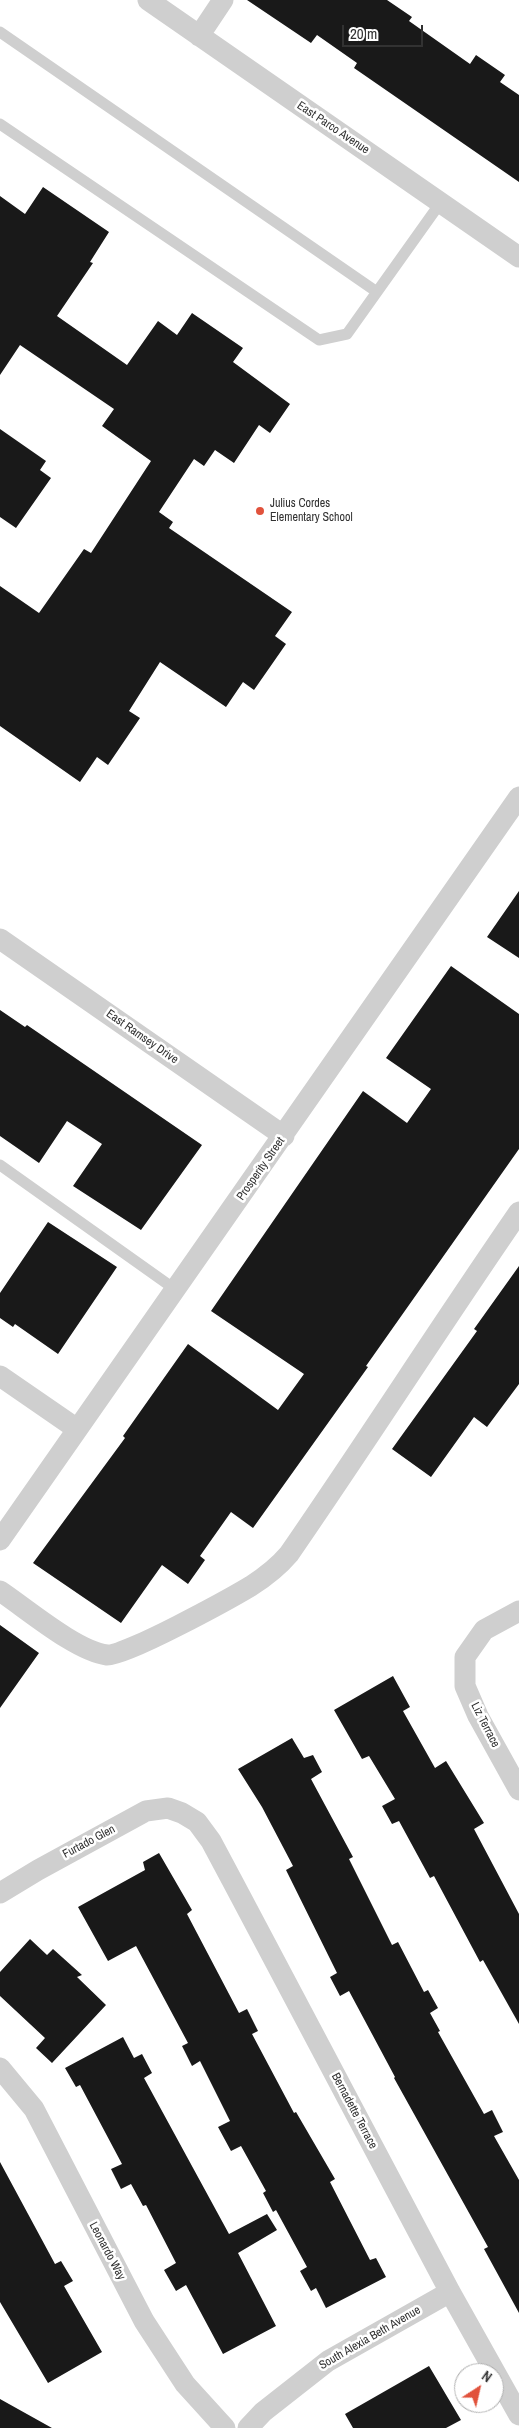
<!DOCTYPE html>
<style>
body{margin:0}
#map{position:relative;width:519px;height:2428px;overflow:hidden;background:#fff;font-family:"Archivo Narrow",sans-serif}
canvas{display:block}
.north{position:absolute;left:454px;top:2363px;width:50px;height:50px;box-sizing:border-box;background:#fff;border:1px solid #adadad;border-radius:50%;rotate:35deg;font-size:14px;font-weight:700;line-height:20px;text-align:center;color:#323232}
.north::after{content:'';display:block;margin:auto;width:18px;height:22px;background:#e1523c;clip-path:polygon(50% 0,100% 100%,50% 72%,0 100%)}
.scale{position:absolute;left:342px;top:25px;width:81px;height:22px;box-sizing:border-box;border:2px solid #323232;border-top:0;padding-left:6px;font-size:15px;line-height:18px;white-space:nowrap;color:#323232;-webkit-text-stroke:4px #fff;paint-order:stroke}
</style>
<div id="map">
<canvas width="519" height="2428"></canvas>
<div class="north">N</div>
<div class="scale">20 m</div>
</div>
<script>
const g = document.querySelector('canvas').getContext('2d');
g.lineJoin = 'round';
function paint(path, color) { g.fillStyle = color; g.fill(path, 'evenodd'); }
function strokePath(path, color, width, dash) { g.strokeStyle = color; g.lineWidth = width; g.lineCap = dash ? 'butt' : 'round'; g.setLineDash(dash || []); g.stroke(path); }
function drawText(font, color, halo, rows, align = 'center') {
  g.font = font + ' "Archivo Narrow",sans-serif'; g.lineWidth = 5; g.setLineDash([]); g.textBaseline = 'middle'; g.strokeStyle = halo; g.fillStyle = color; for (const [text, x, y, turn = 0] of rows) {
    g.save(); g.translate(x, y); g.rotate((+turn || 0) * Math.PI / 180); g.textAlign = isNaN(turn) ? turn : align; if (halo) g.strokeText(text, 0, 0); g.fillText(text, 0, 0); g.restore();
  }
}
paint(new Path2D(`
 M 247,0 L 387,0 L 412,17 L 409,21 L 470,64 L 476,55 L 505,75 L 500,82 L 519,95 L 519,182 L 354,68 L 357,63 L 317,35 L 311,43 Z
 M 43,187 L 109,232 L 90,262 L 93,263 L 57,316 L 127,365 L 158,321 L 177,335 L 192,313 L 243,348 L 233,362 L 290,404 L 270,433 L 259,425 L 234,463 L 215,450 L 204,466 L 194,459 L 159,512 L 173,522 L 169,528 L 292,612 L 275,636 L 286,644 L 254,690 L 243,682 L 226,707 L 160,662 L 129,711 L 140,718 L 108,765 L 97,757 L 80,782 L 0,726 L 0,586 L 39,613 L 84,549 L 91,553 L 151,461 L 102,426 L 114,409 L 20,345 L 0,375 L 0,196 L 25,214 Z
 M 0,429 L 46,461 L 40,470 L 51,478 L 16,528 L 0,517 Z
 M 519,891 L 519,958 L 487,937 Z
 M 451,966 L 519,1014 L 519,1149 L 366,1366 L 368,1367 L 253,1528 L 231,1512 L 200,1556 L 205,1560 L 188,1584 L 162,1565 L 121,1623 L 33,1563 L 125,1438 L 123,1436 L 188,1344 L 278,1410 L 304,1374 L 211,1311 L 363,1091 L 407,1123 L 431,1089 L 386,1058 Z
 M 0,1010 L 25,1027 L 27,1025 L 202,1145 L 141,1230 L 73,1186 L 102,1144 L 67,1121 L 39,1163 L 0,1136 Z
 M 48,1222 L 117,1267 L 58,1354 L 15,1324 L 13,1327 L 0,1318 L 0,1293 Z
 M 519,1266 L 519,1384 L 487,1427 L 474,1417 L 431,1477 L 392,1449 L 477,1331 L 474,1329 Z
 M 0,1625 L 39,1653 L 0,1708 Z
 M 393,1676 L 410,1707 L 403,1711 L 435,1768 L 446,1761 L 484,1823 L 474,1829 L 519,1914 L 519,2024 L 483,1960 L 480,1962 L 434,1876 L 430,1878 L 399,1821 L 392,1824 L 382,1806 L 395,1799 L 369,1756 L 362,1759 L 334,1710 Z
 M 292,1738 L 304,1758 L 313,1755 L 322,1772 L 311,1779 L 353,1857 L 349,1859 L 392,1945 L 398,1942 L 424,1992 L 428,1990 L 438,2008 L 430,2013 L 440,2031 L 438,2032 L 484,2114 L 492,2110 L 503,2132 L 494,2136 L 519,2180 L 519,2313 L 484,2249 L 488,2247 L 394,2078 L 395,2077 L 349,1991 L 340,1996 L 330,1977 L 337,1973 L 286,1870 L 293,1866 L 262,1807 L 238,1769 Z
 M 159,1853 L 192,1910 L 187,1914 L 239,2013 L 247,2009 L 258,2031 L 252,2034 L 294,2113 L 296,2112 L 335,2179 L 330,2182 L 370,2260 L 376,2258 L 386,2277 L 326,2308 L 316,2288 L 311,2291 L 300,2271 L 307,2267 L 276,2210 L 273,2212 L 263,2193 L 266,2191 L 241,2146 L 231,2151 L 218,2127 L 230,2121 L 200,2061 L 192,2066 L 182,2046 L 188,2043 L 136,1946 L 108,1961 L 78,1907 L 145,1870 L 143,1862 Z
 M 30,1939 L 47,1955 L 53,1949 L 82,1975 L 77,1977 L 106,2005 L 52,2063 L 36,2048 L 45,2038 L 0,1996 L 0,1972 Z
 M 123,2037 L 134,2058 L 142,2054 L 152,2073 L 144,2078 L 229,2234 L 267,2214 L 277,2230 L 238,2253 L 276,2326 L 223,2354 L 186,2285 L 176,2291 L 164,2270 L 176,2263 L 146,2205 L 143,2206 L 131,2184 L 121,2189 L 111,2169 L 122,2164 L 80,2085 L 76,2087 L 65,2068 Z
 M 0,2162 L 55,2264 L 61,2261 L 73,2281 L 64,2286 L 102,2352 L 48,2383 L 0,2302 Z
 M 429,2366 L 461,2420 L 446,2428 L 353,2428 L 345,2414 Z
 M 0,2399 L 52,2428 L 0,2428 Z`), '#191919');
strokePath(new Path2D(`
 M 0,32 L 377,292
 M 0,124 L 319,340 L 347,334 L 441,202
 M 0,1165 L 176,1290`), '#cfcfcf', 11);
strokePath(new Path2D(`
 M 148,0 L 519,257
 M 199,36 L 223,0
 M 0,939 L 284,1136
 M 0,1376 L 77,1429
 M 0,1540 L 519,797
 M 0,1591 C 27,1609 76,1651 107,1655 C 124,1657 231,1598 251,1586 C 265,1577 278,1567 289,1554 C 367,1441 441,1325 519,1212
 M 519,1611 L 484,1630 L 465,1657 L 465,1686 L 478,1716 L 519,1790
 M 0,1893 L 38,1870 L 146,1811 L 168,1808 L 182,1813 L 197,1822 L 211,1841 L 235,1886 L 450,2292 L 519,2415
 M 0,2068 L 34,2109 L 144,2321 L 185,2384 L 225,2428
 M 248,2428 L 263,2412 L 328,2361 L 450,2292`), '#cfcfcf', 21);
for (const [x, y, r, color] of [
 [260,511,5,"#e1523c"]
]) { const dot = new Path2D(); dot.arc(x, y, r, 0, 2 * Math.PI); g.fillStyle = color; g.fill(dot); strokePath(dot, '#fff', 2); }
drawText('12px', '#323232', '#fff', [
 ["East Parco Avenue",333,128,34],
 ["East Ramsey Drive",142,1037,35],
 ["Prosperity Street",261,1169,-55],
 ["Liz Terrace",485,1725,63],
 ["Furtado Glen",89,1842,-28],
 ["Bernadette Terrace",354,2111,62],
 ["Leonardo Way",107,2251,62],
 ["South Alexia Beth Avenue",370,2338,-30]
]);
drawText('12px', '#323232', '#fff', [
 ["Julius Cordes",270,504],
 ["Elementary School",270,518]
], 'left');
</script>
